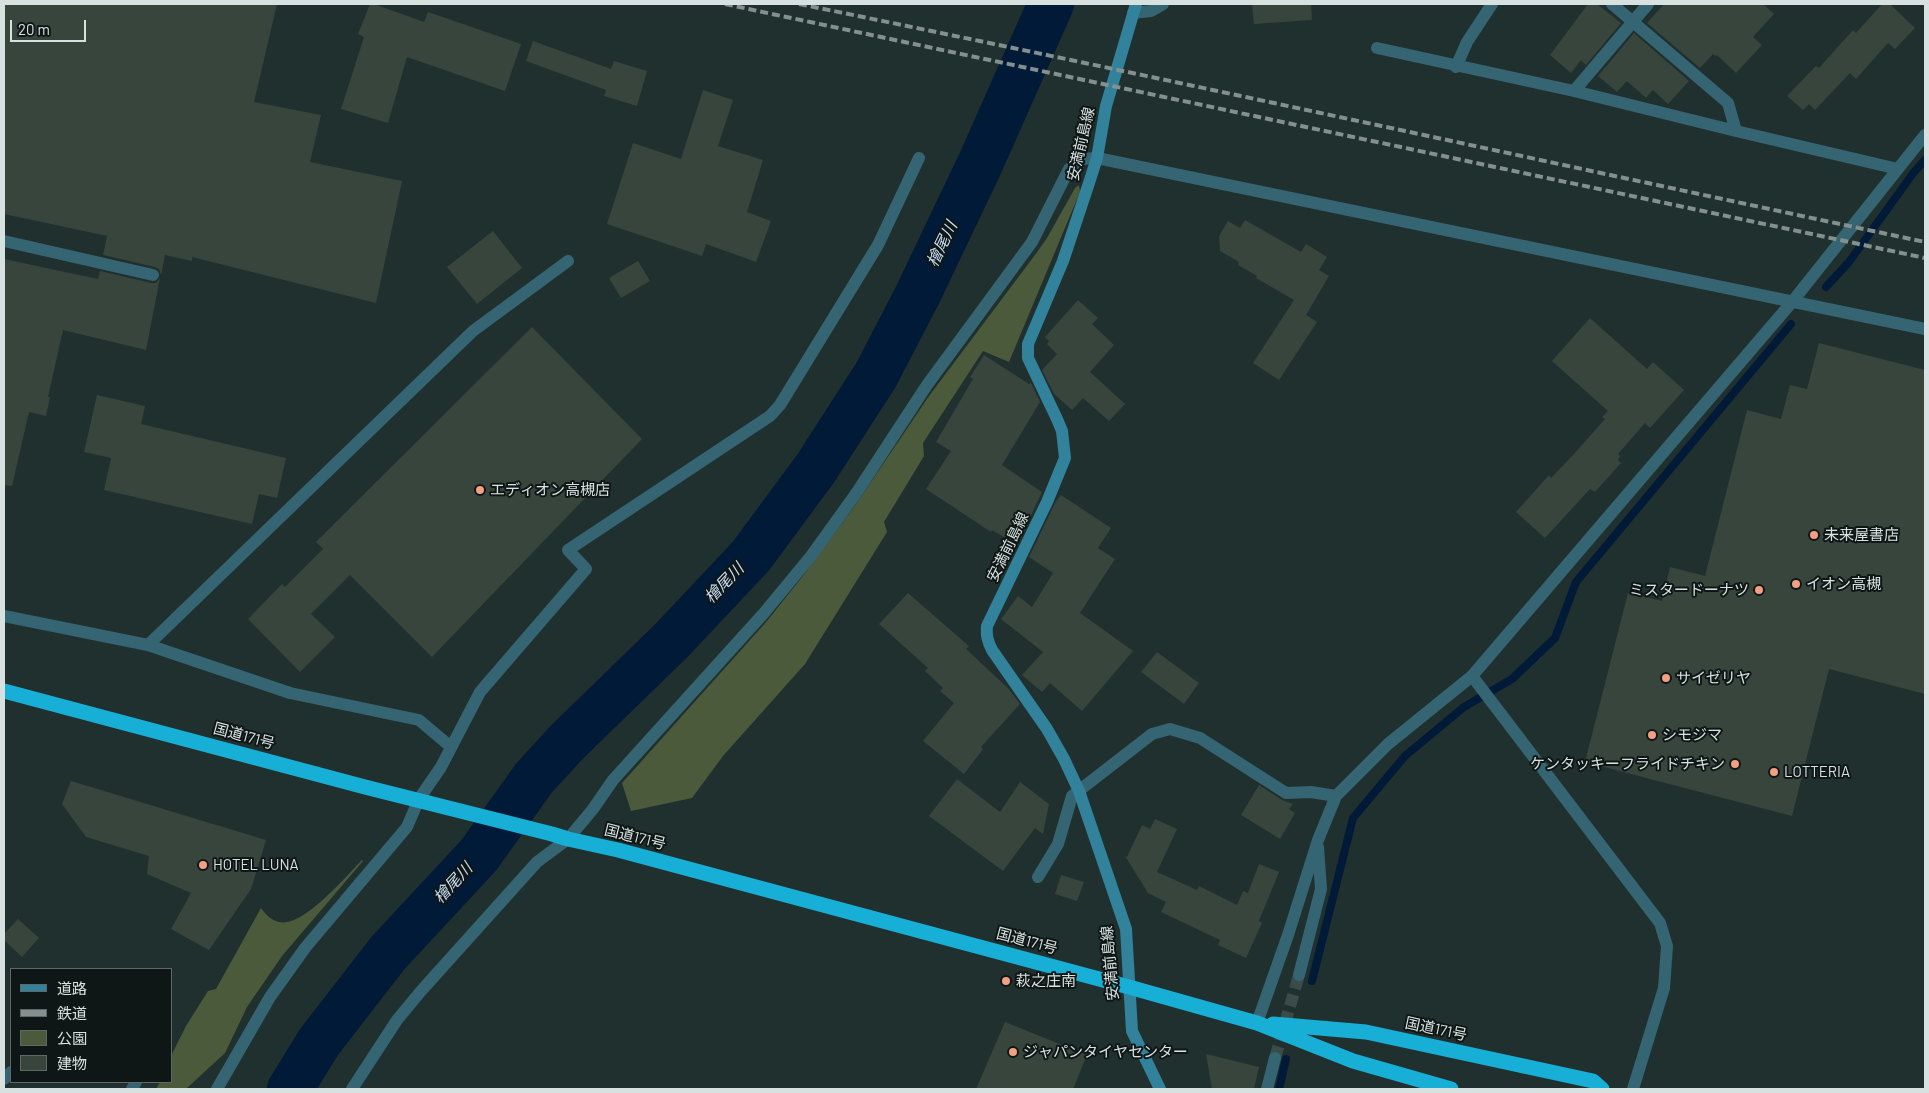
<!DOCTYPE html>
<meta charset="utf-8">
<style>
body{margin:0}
#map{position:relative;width:1929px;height:1093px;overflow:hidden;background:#20302f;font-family:Barlow,"Noto Sans JP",sans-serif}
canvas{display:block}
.frame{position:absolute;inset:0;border:5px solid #d7e1e0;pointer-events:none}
.legend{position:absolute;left:10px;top:968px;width:162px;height:115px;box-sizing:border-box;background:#0f1616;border:1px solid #5f6767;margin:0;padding:6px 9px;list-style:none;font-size:15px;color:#d7e1e0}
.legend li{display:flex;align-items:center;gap:10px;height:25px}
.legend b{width:25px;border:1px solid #5f6767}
.scale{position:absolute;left:10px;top:20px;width:76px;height:22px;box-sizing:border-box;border:2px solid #d7e1e0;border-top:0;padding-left:6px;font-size:15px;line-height:18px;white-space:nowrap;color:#d7e1e0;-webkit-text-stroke:4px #0f1616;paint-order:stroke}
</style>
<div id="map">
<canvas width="1929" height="1093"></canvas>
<div class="frame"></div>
<ul class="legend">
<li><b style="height:6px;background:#32829b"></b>道路</li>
<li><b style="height:6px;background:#83908f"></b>鉄道</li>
<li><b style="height:14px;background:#4a5a3b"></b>公園</li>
<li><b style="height:14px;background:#37453d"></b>建物</li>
</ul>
<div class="scale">20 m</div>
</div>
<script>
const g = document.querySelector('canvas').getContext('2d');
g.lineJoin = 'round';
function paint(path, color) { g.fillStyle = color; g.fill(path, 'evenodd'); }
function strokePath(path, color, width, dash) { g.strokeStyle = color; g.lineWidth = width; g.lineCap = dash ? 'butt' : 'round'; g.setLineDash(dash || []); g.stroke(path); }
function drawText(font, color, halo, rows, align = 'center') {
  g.font = font + ' Barlow,"Noto Sans JP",sans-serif'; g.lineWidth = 4; g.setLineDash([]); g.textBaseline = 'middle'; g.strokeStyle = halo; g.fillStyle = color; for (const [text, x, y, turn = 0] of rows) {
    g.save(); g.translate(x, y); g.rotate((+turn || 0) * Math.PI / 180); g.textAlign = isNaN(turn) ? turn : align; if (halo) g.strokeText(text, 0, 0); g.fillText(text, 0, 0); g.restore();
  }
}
paint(new Path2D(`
 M 1079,185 L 1080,192 L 1009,362 L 983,351 L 923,443 L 924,456 L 884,522 L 887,532 L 805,664 L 723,756 L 692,798 L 631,811 L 622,783 L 767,621 L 802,577 L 854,507 L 929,396 L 1035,255 L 1047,238 L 1075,188 Z
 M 362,860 L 363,861 L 282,956 L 247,1007 L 225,1053 L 186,1089 L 156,1089 L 160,1082 L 171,1082 L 171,1056 L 186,1026 L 208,991 L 216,989 L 261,908 C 266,915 271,920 279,922 C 303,928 346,876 362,860 Z`), '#4a5a3b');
strokePath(new Path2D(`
 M 1826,287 L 1849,262 L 1914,172 L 1925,160
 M 1312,981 L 1353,818 L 1405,756 L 1464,707 L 1512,679 L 1555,638 L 1576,582 L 1791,324
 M 1279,1089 L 1286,1059`), '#001a37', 8);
strokePath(new Path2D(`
 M 290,1089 L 319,1042 L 388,953 L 479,855 L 534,778 L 567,742 L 671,641 L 751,556 L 816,468 L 876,375 L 917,296 L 980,164 L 1051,4`), '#001a37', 46);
paint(new Path2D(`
 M 4,4 L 277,4 L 254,102 L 321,115 L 310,162 L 402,181 L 376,303 L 192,257 L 192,261 L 165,255 L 161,275 L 159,269 L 155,267 L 103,255 L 107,236 L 4,214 Z
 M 370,4 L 374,4 L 424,22 L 428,12 L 521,44 L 505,91 L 407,57 L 388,123 L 341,109 L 364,37 L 358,34 Z
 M 1252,4 L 1311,4 L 1312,20 L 1254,24 Z
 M 1588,4 L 1597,4 L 1621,23 L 1586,65 L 1581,60 L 1571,73 L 1550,55 Z
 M 1664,4 L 1763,4 L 1774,14 L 1753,37 L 1762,45 L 1736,73 L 1717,55 L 1716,56 L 1713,54 L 1700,68 L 1647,23 Z
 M 1882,4 L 1890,4 L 1915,28 L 1895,49 L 1888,43 L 1856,79 L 1850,73 L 1815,110 L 1809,104 L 1803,110 L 1787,96 L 1816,66 L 1819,68 L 1853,30 L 1856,33 Z
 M 1634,33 L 1689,81 L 1668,104 L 1653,90 L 1646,98 L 1627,81 L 1617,92 L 1598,76 Z
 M 533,41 L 611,69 L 614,61 L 647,71 L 637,106 L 604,96 L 606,90 L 526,61 Z
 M 703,90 L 733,100 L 718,146 L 763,160 L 747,212 L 771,221 L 756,262 L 706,244 L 702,256 L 607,224 L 633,143 L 681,159 Z
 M 1245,220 L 1301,252 L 1306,244 L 1327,257 L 1319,270 L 1329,276 L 1306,315 L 1317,322 L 1279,380 L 1253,363 L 1294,300 L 1256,278 L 1257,276 L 1238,265 L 1239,262 L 1220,251 L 1219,236 L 1228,221 L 1240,228 Z
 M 493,231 L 522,268 L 477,304 L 447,267 Z
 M 4,259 L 98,279 L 100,271 L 151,283 L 156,283 L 160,278 L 146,350 L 63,330 L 48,397 L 50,397 L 46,416 L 29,412 L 12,486 L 4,485 Z
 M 638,261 L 650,281 L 621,298 L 609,278 Z
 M 1078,300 L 1098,318 L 1092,324 L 1114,345 L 1090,372 L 1125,404 L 1109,421 L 1083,398 L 1072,410 L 1054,394 L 1042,370 L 1057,354 L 1047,344 L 1049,341 L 1045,337 Z
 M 1590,318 L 1647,369 L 1653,362 L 1684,390 L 1650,428 L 1645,423 L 1618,454 L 1620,456 L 1618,460 L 1621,463 L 1595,492 L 1590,489 L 1545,538 L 1516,512 L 1549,475 L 1551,478 L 1573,455 L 1605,419 L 1602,417 L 1608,411 L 1552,361 Z
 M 532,327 L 642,439 L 432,657 L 350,575 L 311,614 L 335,637 L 300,672 L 248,619 L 282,584 L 285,587 L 323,549 L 316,542 Z
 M 1819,343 L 1925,370 L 1925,694 L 1829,669 L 1792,816 L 1585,762 L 1628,593 L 1662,601 L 1670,567 L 1705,576 L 1747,410 L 1781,419 L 1790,385 L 1807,389 Z
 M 984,355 L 1029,384 L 1031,383 L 1040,402 L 1002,465 L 1042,492 L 1017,545 L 992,530 L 991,532 L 926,489 L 951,451 L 936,442 L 973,379 L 970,377 Z
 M 97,395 L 145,406 L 141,424 L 286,458 L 277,498 L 259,494 L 252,524 L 104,490 L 111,458 L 84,452 Z
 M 1061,495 L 1111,528 L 1098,548 L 1115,559 L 1080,613 L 1133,651 L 1082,711 L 1050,683 L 1042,692 L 1022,675 L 1043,652 L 1001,619 L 1018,596 L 1032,607 L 1053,573 L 1029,557 L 1056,501 Z
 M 908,593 L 969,646 L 966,649 L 1009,689 L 1020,704 L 981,747 L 983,749 L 964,774 L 923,741 L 954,703 L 940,691 L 943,688 L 925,671 L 928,668 L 879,624 Z
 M 1157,652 L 1199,683 L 1184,704 L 1141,672 Z
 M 957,779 L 1000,812 L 1020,782 L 1049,804 L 1043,834 L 1035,828 L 1003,871 L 929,816 Z
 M 71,781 L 266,840 L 251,889 L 209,950 L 171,929 L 191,893 L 147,874 L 149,856 L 86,837 L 62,804 Z
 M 1259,785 L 1282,800 L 1293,804 L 1289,809 L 1295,813 L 1280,839 L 1241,815 Z
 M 1155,819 L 1177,829 L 1157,872 L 1197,890 L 1199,886 L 1237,905 L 1243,891 L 1248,893 L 1259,864 L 1279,872 L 1259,921 L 1262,923 L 1246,958 L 1218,945 L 1220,940 L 1161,912 L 1166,902 L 1148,893 L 1125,856 L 1127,857 L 1142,825 L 1150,829 Z
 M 1061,875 L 1084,882 L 1077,901 L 1055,894 Z
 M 18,919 L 39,938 L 22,957 L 4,940 L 4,934 Z
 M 1005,1022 L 1087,1055 L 1073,1089 L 976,1089 Z
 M 1206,1054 L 1259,1067 L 1254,1089 L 1212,1089 Z`), '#37453d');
strokePath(new Path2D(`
 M 1275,1058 L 1299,975`), '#3b4b4a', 12, [12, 6]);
strokePath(new Path2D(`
 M 4,241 L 153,275
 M 4,616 L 148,645 L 290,693 L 419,720 L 451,747
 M 148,645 L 473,331 L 568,261
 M 1472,676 L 1660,923 L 1667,946 L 1664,988 L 1633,1089
 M 419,799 L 441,767 L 480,692 L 586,569 L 568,550 L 770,416 L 780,405 L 878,245 L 919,158
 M 1038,877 L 1058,844 L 1072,796 L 1152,734 L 1170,729 L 1200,738 L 1286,793 L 1311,792 L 1336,796`), '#356473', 12);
strokePath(new Path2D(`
 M 1612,4 L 1728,103 L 1736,131
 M 1133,13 L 1151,11 L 1163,4
 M 1377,48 L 1574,91 L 1736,131 L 1898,169
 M 1456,67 L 1467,42 L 1492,4
 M 1574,91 L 1648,4
 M 1299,975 L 1321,889 L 1318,847
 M 1257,1023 L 1288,935 L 1318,840 L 1336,796 L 1388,744 L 1472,676 L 1792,302 L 1925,135
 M 4,1079 L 11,1072
 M 132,1089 L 136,1082
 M 217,1089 L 270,997 L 305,948 L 407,827 L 419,799
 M 352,1089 L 397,1020 L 421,991 L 537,862 L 568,839 L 593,809 L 613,780 L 764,613 L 811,556 L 855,495 L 927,385 L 1032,242 L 1069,169 L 1081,159 L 1097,158 L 1925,329
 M 1267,1089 L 1275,1058`), '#356473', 12);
strokePath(new Path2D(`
 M 1136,4 L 1106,106 L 1097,158 L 1089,183 L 1063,261 L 1028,344 L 1028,358 L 1057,419 L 1062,431 L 1065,458 L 1047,502 L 987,626 C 986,636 988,642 992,650 L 1047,729 L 1064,759 L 1079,791 L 1126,929 L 1132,1031 L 1160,1089`), '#32829b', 12);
strokePath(new Path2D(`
 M 4,691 L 365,787 L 552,834 L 568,839 L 618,850 L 1129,987 L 1257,1023 L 1353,1061 L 1451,1089
 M 1273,1024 L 1366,1032 L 1593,1081 L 1602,1089`), '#18afd6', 15);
strokePath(new Path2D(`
 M 725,4 L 1925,258
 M 799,4 C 1175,80 1550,163 1925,242`), '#83908f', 4, [8, 4]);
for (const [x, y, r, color] of [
 [480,490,5,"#f39f84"],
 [1814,535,5,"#f39f84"],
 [1796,584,5,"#f39f84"],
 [1759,590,5,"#f39f84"],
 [1666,678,5,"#f39f84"],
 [1652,735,5,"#f39f84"],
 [1735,764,5,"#f39f84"],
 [1774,772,5,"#f39f84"],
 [203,865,5,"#f39f84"],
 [1006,981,5,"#f39f84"],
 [1013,1052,5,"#f39f84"]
]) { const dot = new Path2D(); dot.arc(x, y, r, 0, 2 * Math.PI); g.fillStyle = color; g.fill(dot); strokePath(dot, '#0f1616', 2); }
drawText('15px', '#d7e1e0', '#0f1616', [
 ["安満前島線",1081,144,-77],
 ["安満前島線",1008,547,-64],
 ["国道171号",244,736,15],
 ["国道171号",635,837,14],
 ["国道171号",1027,941,15],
 ["安満前島線",1110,963,-95],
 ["国道171号",1436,1029,12]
]);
drawText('15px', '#d7e1e0', '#0f1616', [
 ["エディオン高槻店",490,490],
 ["未来屋書店",1824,535],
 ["イオン高槻",1806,584],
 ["ミスタードーナツ",1749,590,"right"],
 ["サイゼリヤ",1676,678],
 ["シモジマ",1662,735],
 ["ケンタッキーフライドチキン",1725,764,"right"],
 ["LOTTERIA",1784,772],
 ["HOTEL LUNA",213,865],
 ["萩之庄南",1016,981],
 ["ジャパンタイヤセンター",1023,1052]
], 'left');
drawText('italic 16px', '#caddf4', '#0f1616', [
 ["檜尾川",942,244,-64],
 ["檜尾川",724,583,-46],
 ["檜尾川",453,883,-47]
]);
</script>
